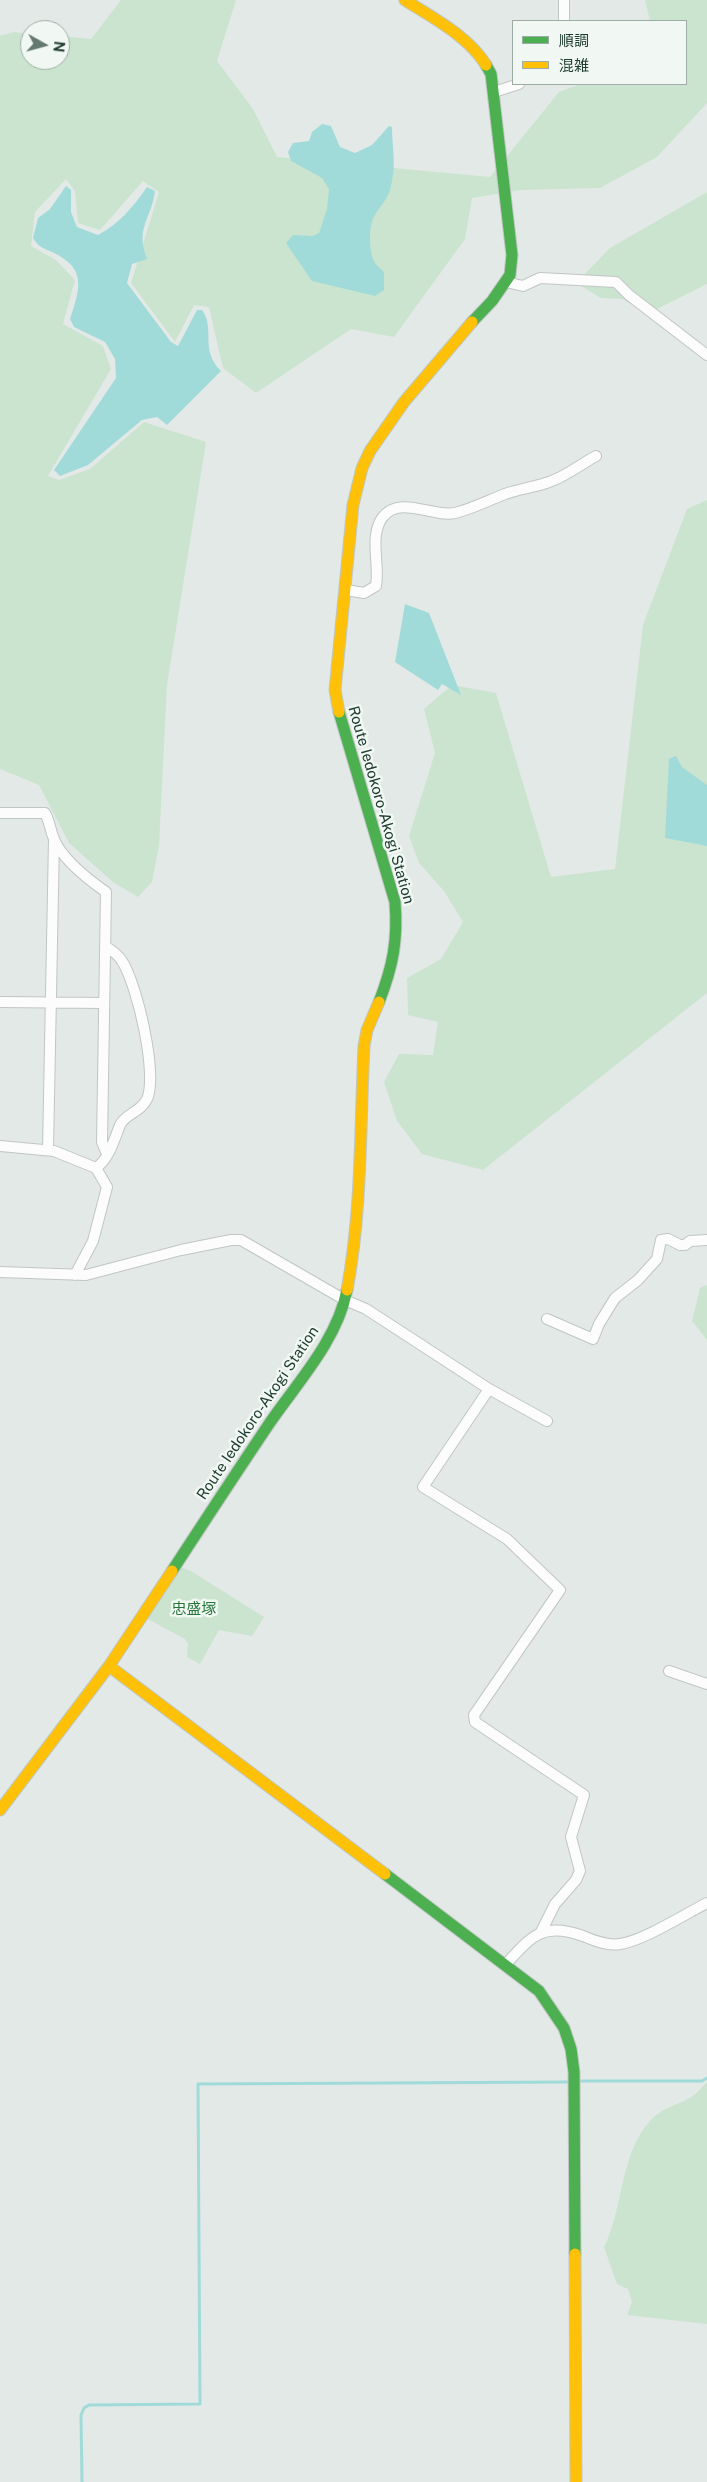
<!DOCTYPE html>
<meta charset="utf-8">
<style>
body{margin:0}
#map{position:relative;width:707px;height:2482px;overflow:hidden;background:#e3e9e6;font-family:"Public Sans","Noto Sans JP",sans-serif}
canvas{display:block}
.legend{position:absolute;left:512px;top:20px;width:175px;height:65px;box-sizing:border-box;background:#f1f8f3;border:1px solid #9dada5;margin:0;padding:6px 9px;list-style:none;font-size:15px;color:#203d31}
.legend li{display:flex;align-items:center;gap:10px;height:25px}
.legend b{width:25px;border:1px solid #9dada5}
.north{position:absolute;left:20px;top:20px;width:50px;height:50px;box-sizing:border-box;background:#f1f8f3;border:1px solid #9dada5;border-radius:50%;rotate:97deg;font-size:14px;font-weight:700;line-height:20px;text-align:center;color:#203d31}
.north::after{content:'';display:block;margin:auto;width:18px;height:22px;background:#647970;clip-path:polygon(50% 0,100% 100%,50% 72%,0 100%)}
</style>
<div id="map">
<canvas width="707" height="2482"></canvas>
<ul class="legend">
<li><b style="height:6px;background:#4caf50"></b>順調</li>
<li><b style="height:6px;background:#ffc107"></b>混雑</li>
</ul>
<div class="north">N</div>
</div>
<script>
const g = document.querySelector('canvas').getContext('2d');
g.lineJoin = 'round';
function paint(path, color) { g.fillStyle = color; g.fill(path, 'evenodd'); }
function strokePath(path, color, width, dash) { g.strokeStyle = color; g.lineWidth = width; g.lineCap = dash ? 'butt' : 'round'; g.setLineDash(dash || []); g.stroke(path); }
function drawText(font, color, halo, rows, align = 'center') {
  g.font = font + ' "Public Sans","Noto Sans JP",sans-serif'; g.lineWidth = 5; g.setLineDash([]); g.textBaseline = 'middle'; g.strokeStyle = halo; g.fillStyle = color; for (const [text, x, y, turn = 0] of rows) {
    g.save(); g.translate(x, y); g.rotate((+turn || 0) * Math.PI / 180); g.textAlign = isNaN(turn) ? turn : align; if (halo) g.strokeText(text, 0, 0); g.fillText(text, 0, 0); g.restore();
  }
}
paint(new Path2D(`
 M 121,0 L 236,0 L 217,61 L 253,109 L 277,157 L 490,177 L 559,92 L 581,84 L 686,84 L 686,21 L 650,21 L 645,0 L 707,0 L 707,103 L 657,157 L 600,188 L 521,190 L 472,198 L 465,239 L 394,337 L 351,329 L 256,393 L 223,368 L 209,307 L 194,305 L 175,342 L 131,283 L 159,192 L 143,181 L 100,230 L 78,223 L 75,191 L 66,179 L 35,212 L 31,246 L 56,260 L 75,280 L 63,324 L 103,346 L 111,369 L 48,476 L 59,480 L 90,469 L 144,422 L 206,442 L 167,685 L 159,845 L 152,882 L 138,897 L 113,882 L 69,843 L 39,785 L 0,769 L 0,36 L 14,32 L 30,34 L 30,60 L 60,60 L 60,36 L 91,39 Z
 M 707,192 L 707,284 L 649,313 L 622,299 L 601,298 L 576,283 L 610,248 Z
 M 707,500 L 707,993 L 483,1170 L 422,1154 L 397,1121 L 384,1082 L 399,1054 L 433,1055 L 438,1022 L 408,1015 L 407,978 L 441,959 L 463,922 L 444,891 L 419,863 L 409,836 L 435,753 L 424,709 L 452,685 L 496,693 L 551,877 L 615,869 L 643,625 L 687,509 Z
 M 707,1285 L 707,1340 L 692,1321 L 700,1288 Z
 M 180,1567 L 191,1571 L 264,1617 L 252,1636 L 219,1630 L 200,1664 L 187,1657 L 188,1644 L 185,1639 L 146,1618 Z
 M 707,2082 L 707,2324 L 627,2315 L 632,2302 L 628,2289 L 617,2284 L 604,2247 C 623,2210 620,2153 650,2121 C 662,2107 679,2105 693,2096 C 698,2092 703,2086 707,2082 Z`), '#cbe4cf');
paint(new Path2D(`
 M 322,124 L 331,126 L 340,147 L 355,153 L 372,145 L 389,126 L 392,127 C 392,146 396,162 392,181 C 389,199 383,202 375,215 C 368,225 369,250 374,261 C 376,265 381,269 384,272 L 384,290 L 375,296 L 312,281 L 286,243 L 293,235 L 313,236 L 319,233 L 327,209 L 329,189 L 322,178 L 291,161 L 288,152 L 293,143 L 309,141 L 312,132 Z
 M 66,186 L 71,190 L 71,212 L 77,227 L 98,235 C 119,224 133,207 147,187 L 155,191 C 151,221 135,227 147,259 L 132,264 L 127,283 L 171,342 L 178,346 L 197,310 L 202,310 C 216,329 199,349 221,371 L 167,425 L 157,417 L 142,420 L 88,465 L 60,476 L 54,470 L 116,378 L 115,359 L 105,342 L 74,327 L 70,319 C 80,289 87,269 54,253 C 45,249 38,247 33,238 L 38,218 L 50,209 Z
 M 405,604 L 429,613 L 461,695 L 442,684 L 438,690 L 395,662 Z
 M 676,756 L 682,767 L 707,785 L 707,846 L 665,838 L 669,759 Z`), '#a1dbd9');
strokePath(new Path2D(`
 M 579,2081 L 702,2081 L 707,2078
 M 82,2482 L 81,2415 L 84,2408 L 89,2405 L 200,2404 L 198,2084 L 570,2082`), '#a1dbd9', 3);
const street = new Path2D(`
 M 564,21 L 564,0
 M 494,92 L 519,84
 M 506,282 L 523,286 L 540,278 L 616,282 L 629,295 L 707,355
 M 346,590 L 364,593 L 376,586 C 380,565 369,537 382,518 C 399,494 433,518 455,513 C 472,509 489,500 505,494 C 520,489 535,487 549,482 C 565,477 581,464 596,456
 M 0,813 L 45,813 C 50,822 50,830 54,839 C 62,859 89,880 106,892 L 102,1142 L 107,1154
 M 0,1002 L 104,1003
 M 0,1146 L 54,1151 L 96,1168 L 107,1187 L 93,1241 L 75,1275
 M 48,1149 L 54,840
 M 96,1168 C 109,1159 114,1140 120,1125 C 125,1114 141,1112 147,1099 C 158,1074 137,984 122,961 C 118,954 111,950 105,946
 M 0,1272 L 86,1275 L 181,1250 L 231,1240 L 241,1240 L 345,1300 L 366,1309 L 489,1389 L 547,1421
 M 547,1319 L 593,1339 L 599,1324 L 615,1298 L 638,1280 L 657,1259 L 661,1240 L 668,1239 L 680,1245 L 685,1245 L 690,1241 L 707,1240
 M 489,1389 L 423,1487 L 507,1539 L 560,1590 L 474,1715 L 475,1722 L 584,1795 L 571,1837 L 580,1871 L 576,1880 L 555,1904 L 541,1932
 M 669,1671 L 707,1684
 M 505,1965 C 531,1937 542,1921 583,1936 C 595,1941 608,1946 620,1944 C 643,1941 685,1914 707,1903`);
const fast = new Path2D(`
 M 472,322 L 492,301 L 510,275 L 512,255 L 491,74 L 486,65
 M 339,712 L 395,902 C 398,940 393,966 379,1002
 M 172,1571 C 204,1522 236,1473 269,1424 C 297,1383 337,1341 347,1290
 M 385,1874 L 539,1991 L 564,2028 L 571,2049 L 574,2072 L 575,2254`);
const slow = new Path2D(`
 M 405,0 C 433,18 468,36 486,65
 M 339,712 L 335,690 L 353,505 L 362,468 L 370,451 L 404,402 L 472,322
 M 347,1290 C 362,1210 360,1127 364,1046 L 367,1030 L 379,1002
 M 109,1666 L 385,1874
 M 0,1810 L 109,1666 L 172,1571
 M 575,2254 L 576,2482`);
strokePath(street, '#c0c6c3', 12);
strokePath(fast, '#bec7c3', 13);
strokePath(slow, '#bec7c3', 13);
strokePath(street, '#fbfcfb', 10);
strokePath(fast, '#4caf50', 11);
strokePath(slow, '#ffc107', 11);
drawText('15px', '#203d31', '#f1f8f3', [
 ["Route Iedokoro-Akogi Station",381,805,74],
 ["Route Iedokoro-Akogi Station",258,1413,-56]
]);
drawText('15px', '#28773a', '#f1f8f3', [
 ["忠盛塚",194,1609]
]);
</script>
